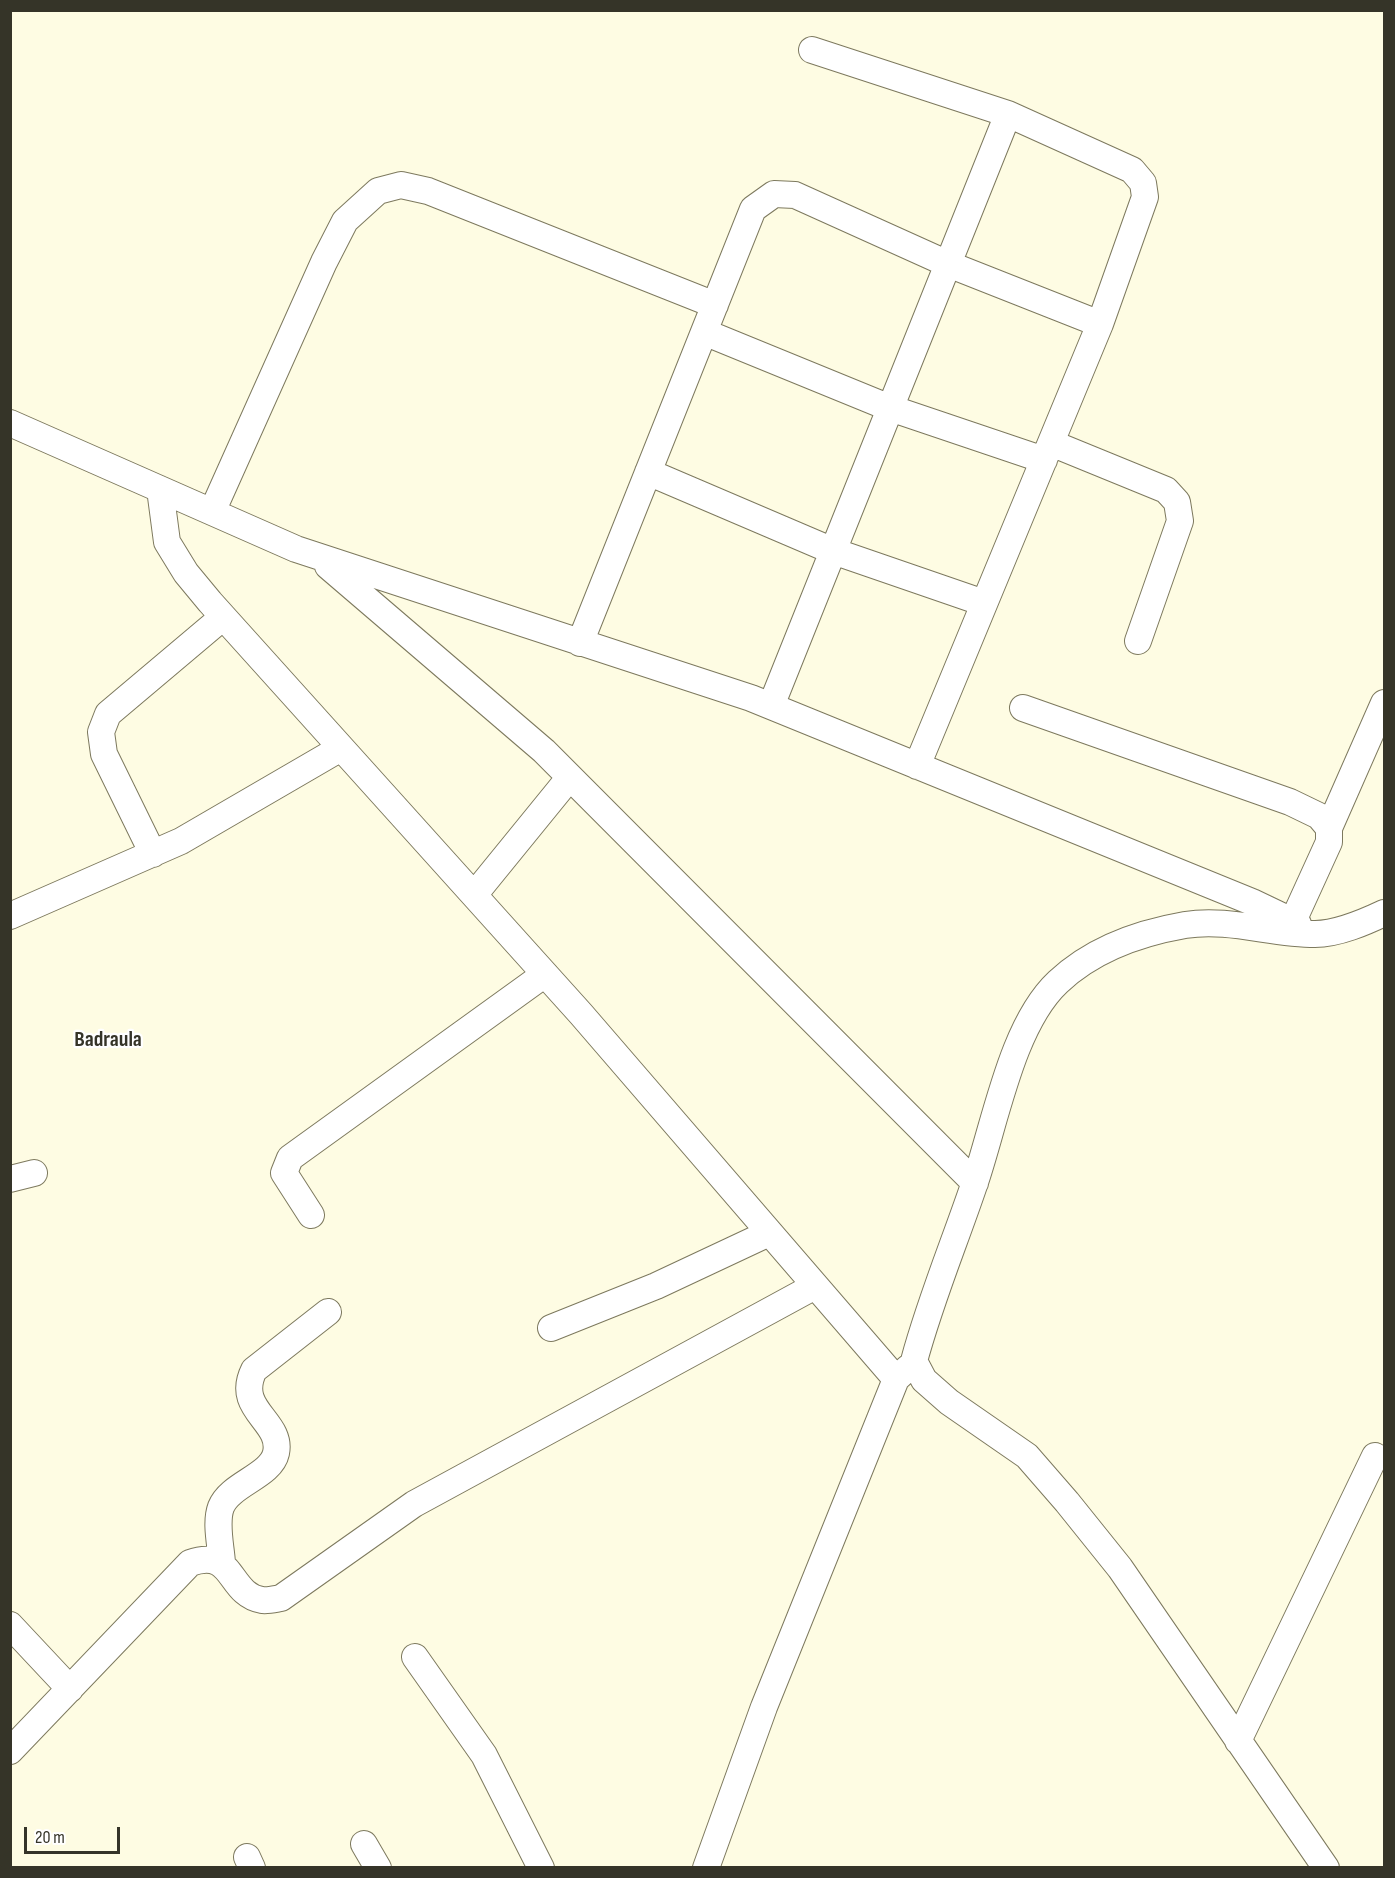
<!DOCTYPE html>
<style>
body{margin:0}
#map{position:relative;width:1395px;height:1878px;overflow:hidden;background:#fefce3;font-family:"Sofia Sans Condensed",sans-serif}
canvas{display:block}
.frame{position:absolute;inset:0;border:12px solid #353428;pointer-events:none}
.scale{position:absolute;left:24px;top:1827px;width:96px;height:27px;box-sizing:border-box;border:3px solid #353428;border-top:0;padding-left:8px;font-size:18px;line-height:21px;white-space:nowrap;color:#353428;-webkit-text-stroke:4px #fff;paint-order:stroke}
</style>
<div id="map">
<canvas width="1395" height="1878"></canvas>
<div class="frame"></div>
<div class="scale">20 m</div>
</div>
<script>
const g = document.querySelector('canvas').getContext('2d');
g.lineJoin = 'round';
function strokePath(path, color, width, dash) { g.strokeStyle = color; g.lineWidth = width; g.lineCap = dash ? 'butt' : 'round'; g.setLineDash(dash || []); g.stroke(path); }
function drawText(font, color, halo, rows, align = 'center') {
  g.font = font + ' "Sofia Sans Condensed",sans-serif'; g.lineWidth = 4.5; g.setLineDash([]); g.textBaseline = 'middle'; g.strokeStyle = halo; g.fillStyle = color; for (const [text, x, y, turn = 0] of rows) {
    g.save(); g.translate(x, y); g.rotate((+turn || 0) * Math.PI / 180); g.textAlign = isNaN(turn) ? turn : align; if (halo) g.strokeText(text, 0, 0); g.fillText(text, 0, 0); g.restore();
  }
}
const street = new Path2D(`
 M 812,50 L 1008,114 L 1132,170 L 1143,183 L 1145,197 L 1100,324 L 917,766
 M 704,332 L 890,408 L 1044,460
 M 10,423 L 296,549 L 751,698 L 1252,902 L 1298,924
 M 1051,443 L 1166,490 L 1177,502 L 1180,521 L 1138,641
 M 648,472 L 833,551 L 984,603
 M 160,489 L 167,542 L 186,573 L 210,602 L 581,1014 L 896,1379
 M 212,512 L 324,262 L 345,221 L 378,191 L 401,185 L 428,191 L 715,305
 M 328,566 L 544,751 L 975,1183
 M 580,643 L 753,209 L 774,194 L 795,195 L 948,264 L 1100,324
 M 771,706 L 1008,114
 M 1023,708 L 1290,802 L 1319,816 L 1329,828 L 1329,842 L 1293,921
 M 1329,828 L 1384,703
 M 153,854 L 104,754 L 101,732 L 108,714 L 223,617
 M 474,895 L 570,777
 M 10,916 L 181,841 L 341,748
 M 10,1179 L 34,1173
 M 311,1215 L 284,1173 L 290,1158 L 545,974
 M 551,1328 L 656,1286 L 769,1233
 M 222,1563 C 221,1546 215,1523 221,1507 C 230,1484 271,1476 276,1453 C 283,1421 234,1410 254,1370 L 328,1312
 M 10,1625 L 70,1689
 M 415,1657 L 484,1755 L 541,1868
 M 1238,1741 L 1375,1456
 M 10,1751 L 190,1563 C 235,1547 227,1594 262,1600 C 267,1601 275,1599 281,1598 L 414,1504 L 815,1286
 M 364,1844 L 378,1868
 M 247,1857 L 252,1868
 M 706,1868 L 764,1707 L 896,1379 L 908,1368
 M 1326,1868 L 1120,1568 L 1067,1502 L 1027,1456 L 949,1402 L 924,1380 L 914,1361 C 930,1301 954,1244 974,1185 C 995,1125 1011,1026 1058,982 C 1093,949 1139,933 1185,925 C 1229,918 1271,934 1315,934 C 1338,934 1365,922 1384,913`);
strokePath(street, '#7d795e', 28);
strokePath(street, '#fff', 26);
drawText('bold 22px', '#353428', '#fff', [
 ["Badraula",108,1040]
]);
</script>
